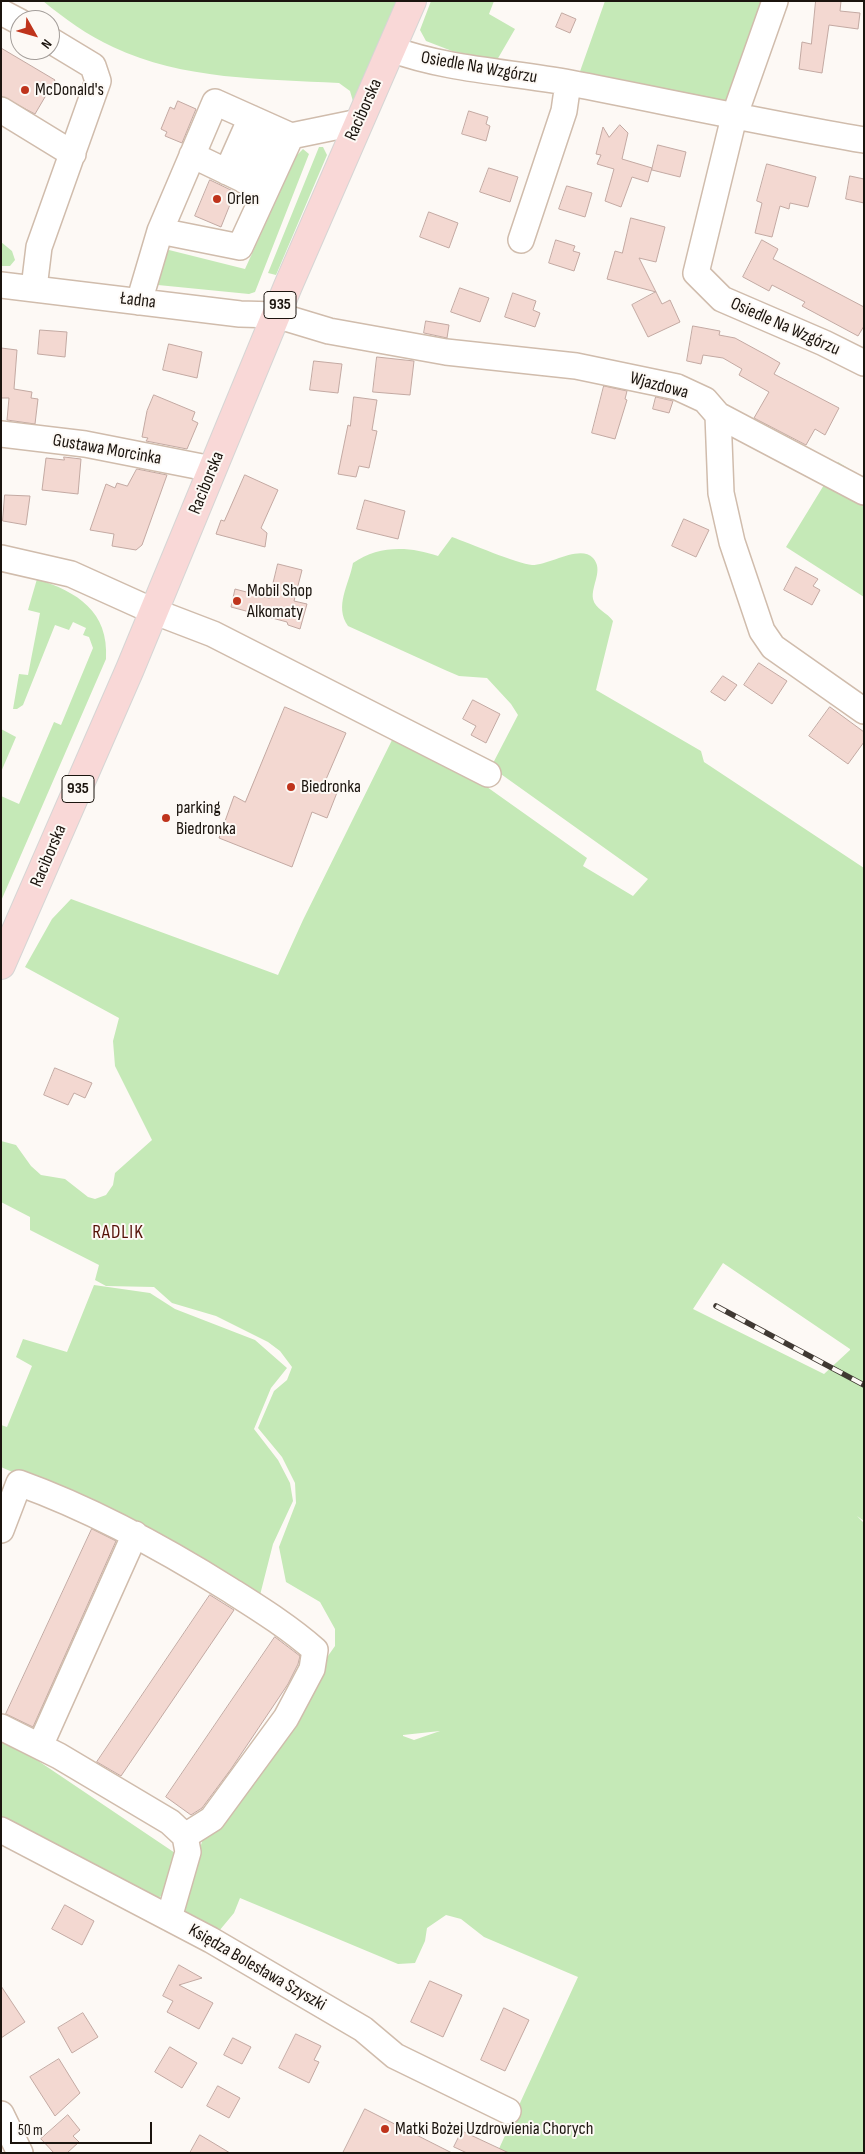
<!DOCTYPE html>
<meta charset="utf-8">
<style>
body{margin:0}
#map{position:relative;width:865px;height:2154px;overflow:hidden;background:#fdf9f5;font-family:"Sofia Sans Condensed",sans-serif}
canvas{display:block}
.frame{position:absolute;inset:0;border:2px solid #1b140e;pointer-events:none}
.north{position:absolute;left:10px;top:10px;width:50px;height:50px;box-sizing:border-box;background:#fdf9f5;border:1px solid #a39d99;border-radius:50%;rotate:128deg;font-size:14px;font-weight:700;line-height:20px;text-align:center;color:#1b140e}
.north::after{content:'';display:block;margin:auto;width:18px;height:22px;background:#bf341c;clip-path:polygon(50% 0,100% 100%,50% 72%,0 100%)}
.scale{position:absolute;left:10px;top:2122px;width:142px;height:22px;box-sizing:border-box;border:2px solid #1b140e;border-top:0;padding-left:6px;font-size:15px;line-height:18px;white-space:nowrap;color:#1b140e;-webkit-text-stroke:4px #fdf9f5;paint-order:stroke}
</style>
<div id="map">
<canvas width="865" height="2154"></canvas>
<div class="frame"></div>
<div class="north">N</div>
<div class="scale">50 m</div>
</div>
<script>
const g = document.querySelector('canvas').getContext('2d');
g.lineJoin = 'round';
function paint(path, color) { g.fillStyle = color; g.fill(path, 'evenodd'); }
function strokePath(path, color, width, dash) { g.strokeStyle = color; g.lineWidth = width; g.lineCap = dash ? 'butt' : 'round'; g.setLineDash(dash || []); g.stroke(path); }
function drawText(font, color, halo, rows, align = 'center') {
  g.font = font + ' "Sofia Sans Condensed",sans-serif'; g.lineWidth = 4; g.setLineDash([]); g.textBaseline = 'middle'; g.strokeStyle = halo; g.fillStyle = color; for (const [text, x, y, turn = 0] of rows) {
    g.save(); g.translate(x, y); g.rotate((+turn || 0) * Math.PI / 180); g.textAlign = isNaN(turn) ? turn : align; if (halo) g.strokeText(text, 0, 0); g.fillText(text, 0, 0); g.restore();
  }
}
paint(new Path2D(`
 M 43,1 L 412,1 L 359,122 L 350,91 L 339,83 C 265,79 182,80 113,47 C 87,35 65,19 43,1 Z
 M 431,1 L 494,1 L 489,14 L 515,29 L 497,60 L 452,51 L 426,41 L 420,30 Z
 M 605,1 L 761,1 L 730,101 L 578,77 Z
 M 319,147 L 323,147 L 327,155 L 276,275 L 268,273 Z
 M 303,149 L 309,154 L 255,292 L 249,294 L 158,285 L 155,277 L 163,254 L 169,250 L 245,269 L 297,155 Z
 M 1,242 L 12,251 L 15,260 L 10,266 L 1,266 Z
 M 838,462 L 864,478 L 864,597 L 786,547 Z
 M 452,537 C 469,543 518,564 532,565 C 550,565 580,544 593,558 C 604,570 591,585 593,599 C 595,609 608,613 613,621 L 596,690 L 701,751 L 704,762 L 864,868 L 864,1521 L 857,1516 L 864,1523 L 864,2153 L 497,2153 L 578,1977 L 484,1937 L 461,1919 L 446,1915 L 427,1928 L 425,1941 L 415,1963 L 398,1964 L 240,1898 L 234,1913 L 219,1931 L 178,1913 L 204,1836 L 228,1816 L 254,1784 L 323,1663 L 335,1646 L 335,1629 L 320,1602 L 286,1582 L 279,1547 L 296,1503 L 295,1483 L 282,1457 L 258,1428 L 274,1391 L 287,1380 L 292,1367 L 280,1351 L 268,1342 L 216,1316 L 172,1303 L 154,1287 L 106,1286 L 95,1280 L 99,1265 L 30,1230 L 30,1217 L 1,1202 L 1,1141 L 16,1145 L 31,1166 L 41,1175 L 65,1179 L 88,1197 L 95,1199 L 106,1195 L 113,1185 L 115,1173 L 152,1140 L 115,1066 L 113,1041 L 119,1018 L 25,967 L 52,919 L 71,899 L 278,975 L 303,920 L 393,738 L 487,787 L 587,858 L 583,866 L 633,896 L 648,879 L 491,767 L 518,715 L 511,704 L 487,678 L 459,676 L 445,670 L 348,626 C 334,606 349,585 353,563 C 378,545 410,546 438,556 ZM 723,1263 L 850,1349 L 850,1350 L 824,1374 L 693,1309 ZM 440,1731 L 414,1740 L 403,1736 L 403,1735 Z
 M 37,579 C 77,592 109,611 106,659 L 1,901 L 1,796 L 19,804 L 54,722 L 61,725 L 93,648 L 89,637 L 83,635 L 86,628 L 73,622 L 69,630 L 55,625 L 23,705 L 17,709 L 13,709 L 19,674 L 28,675 L 40,613 L 28,610 Z
 M 1,729 L 16,737 L 1,772 Z
 M 94,1285 L 150,1293 L 175,1309 L 255,1340 L 287,1368 L 271,1388 L 254,1429 L 278,1460 L 290,1483 L 293,1501 L 273,1544 L 259,1599 L 137,1527 L 1,1467 L 1,1425 L 7,1427 L 32,1366 L 16,1357 L 23,1339 L 67,1352 Z
 M 1,1742 L 28,1754 L 178,1855 L 169,1890 L 157,1899 L 1,1819 Z`), '#c5e9b7');
const building = new Path2D(`
 M 816,1 L 841,1 L 840,11 L 860,13 L 858,29 L 829,25 L 822,73 L 799,69 L 802,42 L 811,44 Z
 M 562,13 L 576,19 L 570,33 L 556,27 Z
 M 1,48 L 55,80 L 35,114 L 1,96 Z
 M 178,101 L 196,109 L 182,143 L 165,136 L 167,132 L 161,129 L 170,107 L 174,109 Z
 M 469,111 L 488,117 L 486,124 L 490,126 L 486,141 L 462,134 Z
 M 620,125 L 628,133 L 622,159 L 652,168 L 648,182 L 632,177 L 621,207 L 605,201 L 614,169 L 597,164 L 601,155 L 596,154 L 603,127 L 609,137 Z
 M 658,145 L 686,152 L 680,177 L 652,170 Z
 M 767,164 L 816,177 L 808,207 L 790,203 L 789,209 L 780,206 L 772,237 L 755,233 L 762,203 L 757,201 Z
 M 489,168 L 518,177 L 510,202 L 480,192 Z
 M 850,176 L 864,179 L 864,203 L 846,199 Z
 M 210,180 L 235,192 L 221,227 L 195,216 Z
 M 567,186 L 592,193 L 585,217 L 559,209 Z
 M 429,212 L 458,223 L 449,248 L 420,237 Z
 M 631,218 L 665,227 L 656,262 L 639,258 L 656,292 L 607,279 L 615,251 L 622,253 Z
 M 556,240 L 575,246 L 573,251 L 580,253 L 574,271 L 549,263 Z
 M 762,240 L 778,249 L 773,259 L 864,307 L 864,326 L 858,336 L 802,306 L 805,302 L 772,285 L 769,291 L 743,277 Z
 M 460,288 L 489,298 L 480,322 L 451,312 Z
 M 656,292 L 662,304 L 670,300 L 680,322 L 648,337 L 632,305 Z
 M 513,293 L 536,301 L 533,310 L 540,313 L 535,327 L 505,317 Z
 M 426,321 L 449,325 L 447,338 L 424,333 Z
 M 693,326 L 720,331 L 719,335 L 735,338 L 768,356 L 780,363 L 774,374 L 839,408 L 825,435 L 815,429 L 806,445 L 754,418 L 769,392 L 739,375 L 742,369 L 723,358 L 703,355 L 701,364 L 687,361 Z
 M 40,330 L 67,332 L 65,357 L 38,354 Z
 M 169,344 L 202,352 L 197,378 L 163,370 Z
 M 1,348 L 17,350 L 14,389 L 32,392 L 31,398 L 38,399 L 35,424 L 7,420 L 9,398 L 1,398 Z
 M 377,357 L 414,361 L 410,395 L 373,392 Z
 M 314,361 L 342,364 L 338,393 L 310,390 Z
 M 604,386 L 627,391 L 625,399 L 627,400 L 615,439 L 592,433 Z
 M 154,395 L 195,412 L 192,420 L 198,423 L 187,449 L 146,441 L 148,438 L 142,437 L 147,411 Z
 M 354,397 L 377,400 L 372,430 L 377,431 L 369,468 L 359,466 L 356,477 L 338,474 L 348,425 L 350,426 Z
 M 656,397 L 673,401 L 669,413 L 653,409 Z
 M 64,457 L 81,459 L 78,494 L 42,490 L 46,458 L 64,460 Z
 M 137,469 L 167,475 L 142,545 L 136,550 L 112,546 L 114,534 L 90,530 L 106,484 L 115,488 L 117,483 L 127,486 Z
 M 245,475 L 278,490 L 261,528 L 267,533 L 265,547 L 216,534 L 221,520 L 224,521 Z
 M 5,495 L 30,496 L 26,525 L 3,521 Z
 M 365,500 L 405,511 L 398,539 L 357,529 Z
 M 684,519 L 709,530 L 696,557 L 672,546 Z
 M 278,564 L 302,570 L 294,601 L 307,604 L 300,629 L 288,625 L 287,622 L 231,607 L 235,589 L 269,598 Z
 M 796,567 L 818,579 L 813,586 L 820,590 L 812,605 L 784,590 Z
 M 759,663 L 787,681 L 772,704 L 744,685 Z
 M 723,676 L 737,685 L 725,701 L 711,692 Z
 M 473,700 L 500,714 L 486,743 L 471,735 L 476,726 L 463,719 Z
 M 285,707 L 346,733 L 324,784 L 338,790 L 327,818 L 312,812 L 292,867 L 219,838 L 234,796 L 245,802 Z
 M 830,707 L 864,732 L 864,742 L 848,764 L 809,736 Z
 M 55,1068 L 92,1083 L 85,1098 L 74,1093 L 68,1105 L 44,1095 Z
 M 92,1529 L 116,1541 L 33,1727 L 6,1714 Z
 M 210,1595 L 234,1610 L 121,1776 L 97,1762 Z
 M 275,1637 L 300,1656 L 298,1664 L 288,1684 L 231,1769 L 202,1808 L 191,1815 L 166,1797 Z
 M 65,1905 L 94,1921 L 82,1945 L 52,1929 Z
 M 179,1965 L 202,1978 L 179,1985 L 213,2003 L 199,2029 L 167,2012 L 173,2001 L 163,1996 Z
 M 430,1981 L 462,1995 L 443,2037 L 411,2022 Z
 M 1,1986 L 25,2022 L 1,2038 Z
 M 504,2008 L 529,2020 L 505,2071 L 481,2060 Z
 M 83,2013 L 98,2037 L 72,2053 L 58,2028 Z
 M 296,2034 L 321,2046 L 314,2060 L 319,2062 L 309,2083 L 279,2068 Z
 M 233,2038 L 251,2047 L 242,2064 L 224,2055 Z
 M 170,2047 L 197,2063 L 182,2088 L 155,2072 Z
 M 59,2059 L 80,2093 L 55,2116 L 30,2077 Z
 M 218,2086 L 240,2098 L 229,2118 L 207,2106 Z
 M 365,2109 L 452,2153 L 343,2153 Z
 M 68,2115 L 80,2130 L 73,2136 L 79,2142 L 67,2153 L 54,2153 L 41,2139 Z
 M 462,2131 L 509,2153 L 467,2153 L 454,2147 Z
 M 200,2135 L 230,2153 L 190,2153 Z`);
paint(building, '#f3d8d1');
strokePath(building, '#c3a9a2', 1);
const minor = new Path2D(`
 M 775,1 L 734,117 L 696,273 L 722,299 L 824,343 L 864,363
 M 1,12 L 20,22
 M 391,49 C 448,70 511,72 570,83 C 668,102 765,123 864,140
 M 1,110 L 73,154
 M 192,155 L 265,190
 M 227,172 L 251,118
 M 245,181 L 271,127
 M 160,231 L 215,102 L 291,136
 M 521,240 L 564,111 L 568,83
 M 1,285 L 240,314 L 276,315 L 329,331 L 446,352 L 576,366 L 677,387 L 705,400 L 718,415 L 721,493 L 732,542 L 762,631 L 773,647 L 864,711
 M 34,288 L 39,247 L 98,81 L 93,66 L 50,40
 M 139,302 L 160,231 L 240,247 L 291,136 L 359,122
 M 718,415 L 864,492
 M 1,434 L 85,444 L 212,469
 M 1,558 L 71,574 L 153,611 L 213,634 L 488,774
 M 1,1530 L 19,1483 C 94,1510 163,1548 230,1590 C 260,1609 289,1627 315,1650 L 312,1669 L 286,1718 L 212,1819 L 185,1836
 M 1,1727 L 59,1756 L 170,1822 L 185,1836 L 188,1852 L 169,1918
 M 40,1746 L 135,1534
 M 1,1830 L 211,1940 L 363,2029 L 395,2056 L 508,2111
 M 1,2114 L 20,2153`);
const major = new Path2D(`
 M 1,965 L 130,669 L 288,286 L 412,1`);
strokePath(minor, '#d0bcac', 28);
strokePath(major, '#d6d5d4', 30);
strokePath(minor, '#fff', 25);
strokePath(major, '#f9d8d7', 28);
const rail = new Path2D(`
 M 716,1306 L 864,1385`);
strokePath(rail, '#403933', 5.5);
strokePath(rail, '#fdf9f5', 4, [11]);
for (const [x, y, r, color] of [
 [25,90,5,"#bf341c"],
 [217,199,5,"#bf341c"],
 [237,601,5,"#bf341c"],
 [291,787,5,"#bf341c"],
 [166,818,5,"#bf341c"],
 [385,2129,5,"#bf341c"]
]) { const dot = new Path2D(); dot.arc(x, y, r, 0, 2 * Math.PI); g.fillStyle = color; g.fill(dot); strokePath(dot, '#fdf9f5', 2); }
for (const [x, y, w] of [
 [280,305,32],
 [78,789,32]
]) { const box = new Path2D(); box.roundRect(x - w / 2, y - 13.5, w, 27, 4); g.fillStyle = '#fdf9f5'; g.fill(box); strokePath(box, '#1b140e', 1); }
drawText('bold 16px', '#1b140e', null, [
 ["935",280,305],
 ["935",78,789]
]);
drawText('18px', '#1b140e', '#fdf9f5', [
 ["Osiedle Na Wzgórzu",479,68,10],
 ["Raciborska",364,110,-66],
 ["Ładna",138,301,7],
 ["Osiedle Na Wzgórzu",785,327,24],
 ["Wjazdowa",659,386,15],
 ["Gustawa Morcinka",107,450,10],
 ["Raciborska",207,483,-68],
 ["Raciborska",49,856,-67],
 ["Księdza Bolesława Szyszki",257,1968,30]
]);
drawText('18px', '#1b140e', '#fdf9f5', [
 ["McDonald's",35,90],
 ["Orlen",227,199],
 ["Mobil Shop",247,591],
 ["Alkomaty",247,612],
 ["Biedronka",301,787],
 ["parking",176,808],
 ["Biedronka",176,829],
 ["Matki Bożej Uzdrowienia Chorych",395,2129]
], 'left');
g.letterSpacing = '1px';
drawText('19px', '#541106', '#fdf9f5', [
 ["RADLIK",118,1233]
]);
g.letterSpacing = '0px';
</script>
